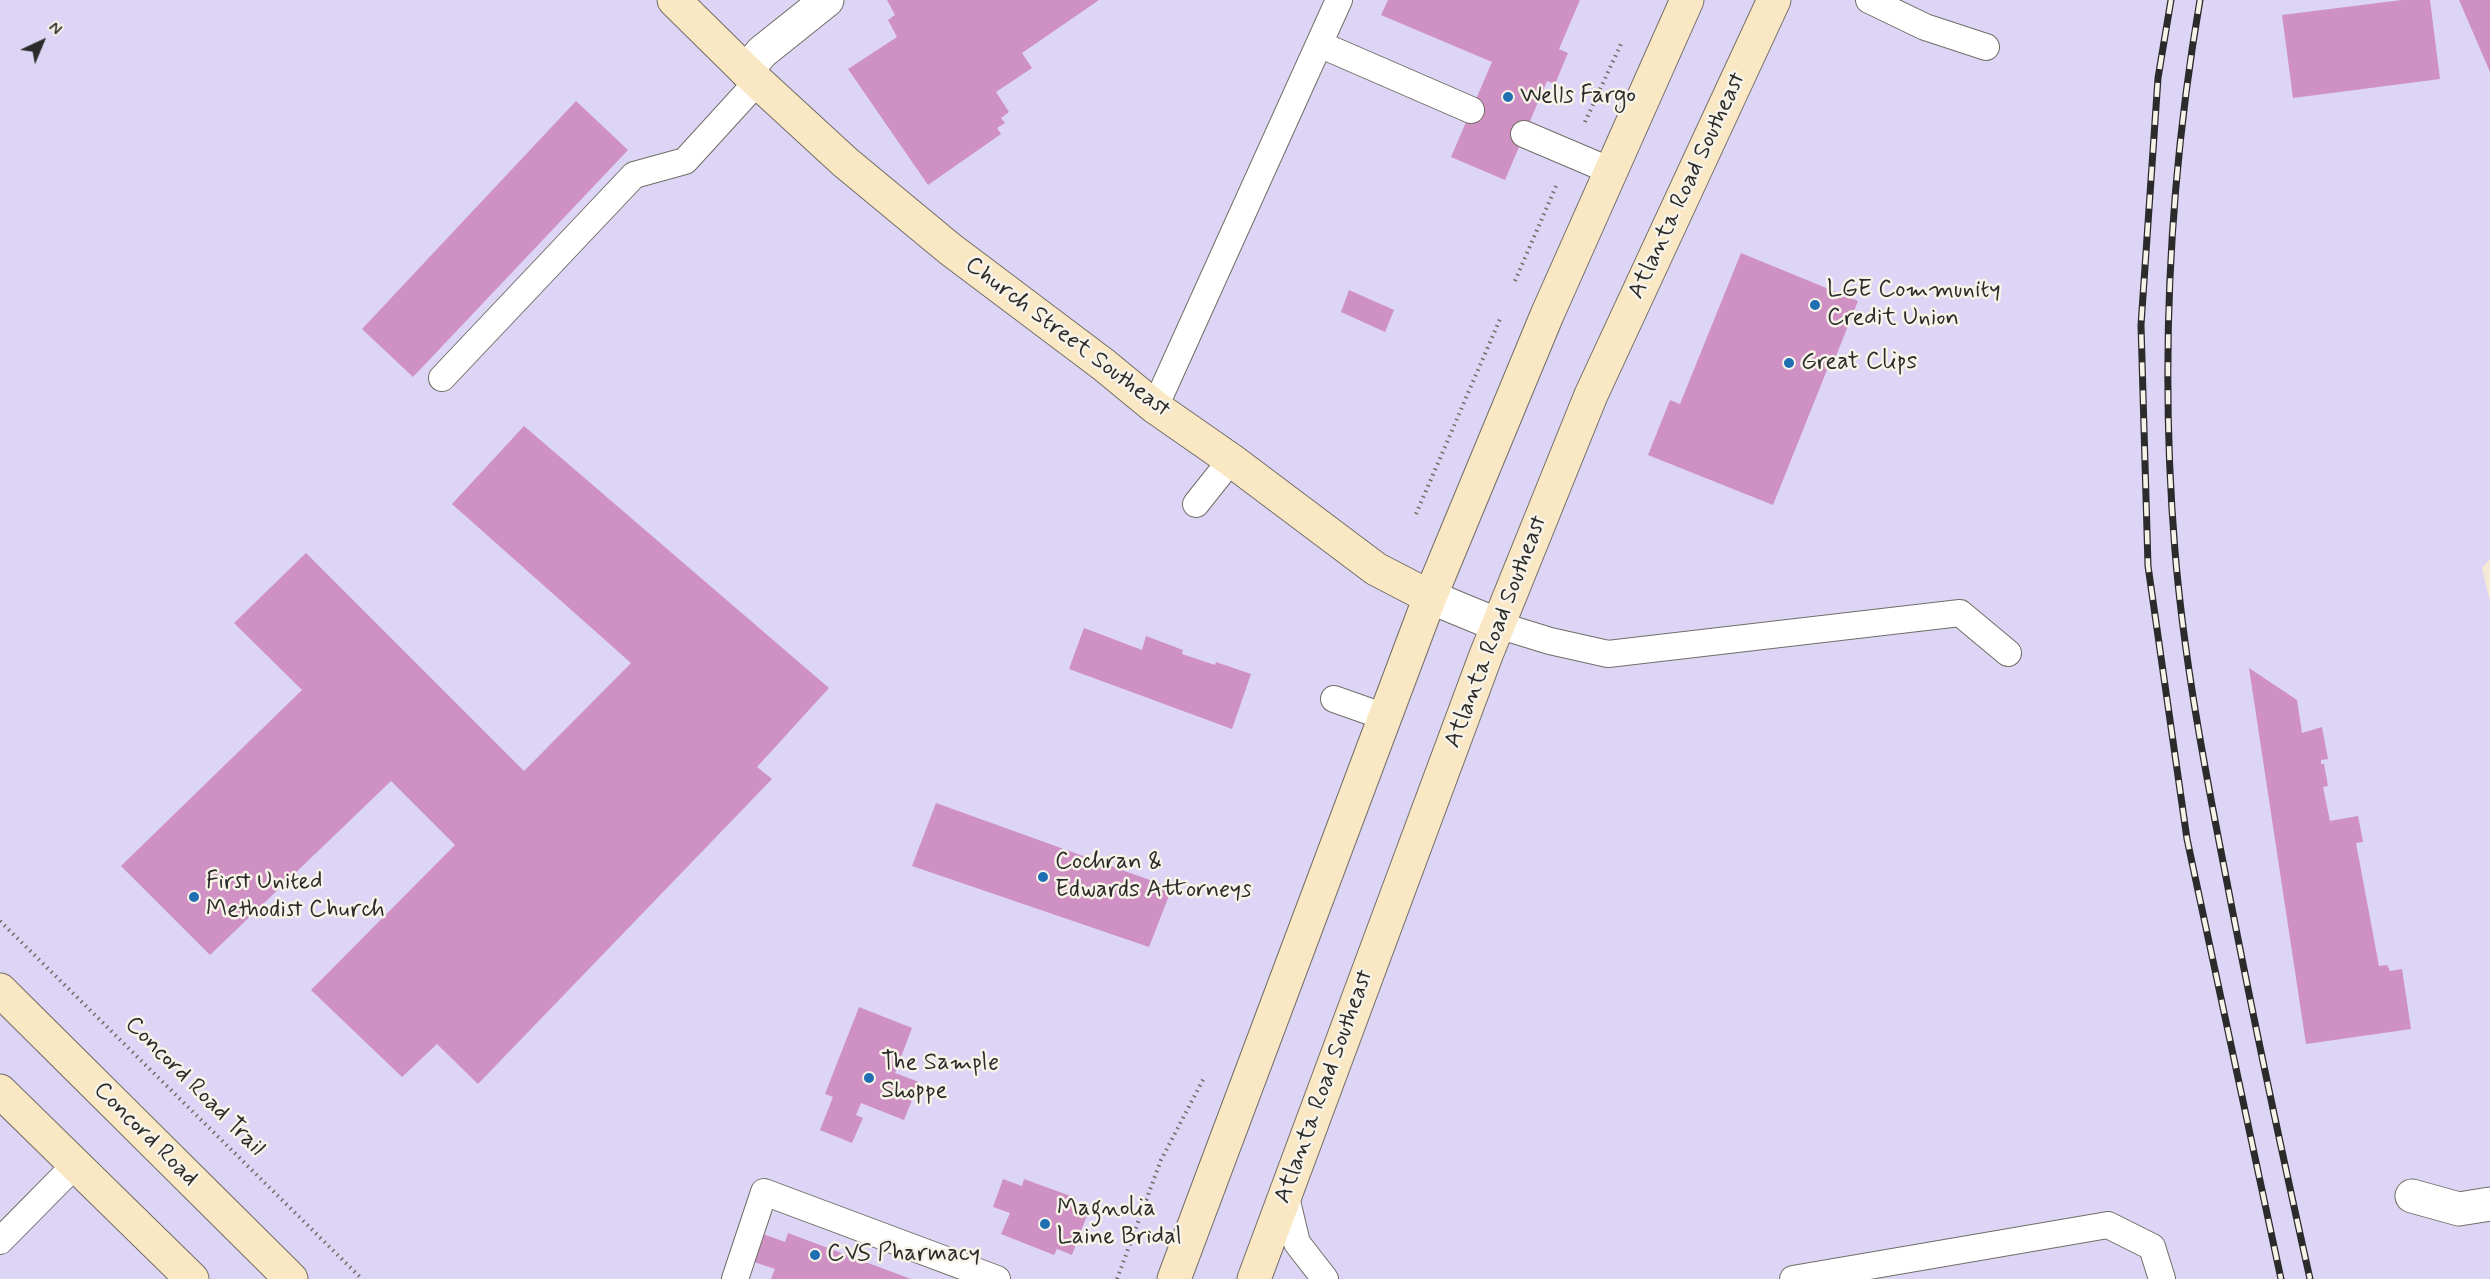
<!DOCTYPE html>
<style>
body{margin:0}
#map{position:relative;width:2490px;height:1279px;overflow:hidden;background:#f5e8d4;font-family:Mynerve,sans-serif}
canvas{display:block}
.north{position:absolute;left:12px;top:12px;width:60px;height:60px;-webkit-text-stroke:4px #f7f3e8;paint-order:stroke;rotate:44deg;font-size:16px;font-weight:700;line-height:24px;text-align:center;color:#2b2b2b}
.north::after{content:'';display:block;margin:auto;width:21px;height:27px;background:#2b2b2b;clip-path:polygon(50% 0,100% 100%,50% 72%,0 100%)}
</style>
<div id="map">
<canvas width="2490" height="1279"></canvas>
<div class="north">N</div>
</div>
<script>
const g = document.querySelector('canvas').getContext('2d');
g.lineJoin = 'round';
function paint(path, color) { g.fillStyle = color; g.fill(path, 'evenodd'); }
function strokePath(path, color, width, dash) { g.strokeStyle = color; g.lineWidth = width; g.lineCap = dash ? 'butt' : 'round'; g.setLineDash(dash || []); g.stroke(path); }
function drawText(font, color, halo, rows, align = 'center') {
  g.font = font + ' Mynerve,sans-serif'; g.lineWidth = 5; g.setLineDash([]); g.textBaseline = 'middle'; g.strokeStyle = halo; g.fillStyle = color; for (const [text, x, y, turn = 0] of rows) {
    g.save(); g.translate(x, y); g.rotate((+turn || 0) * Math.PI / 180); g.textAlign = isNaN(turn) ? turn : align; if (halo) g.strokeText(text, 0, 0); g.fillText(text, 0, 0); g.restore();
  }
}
paint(new Path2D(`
 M 0,0 L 2490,0 L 2490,559 L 2482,568 L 2490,602 L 2490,1279 L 0,1279 Z`), '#ddd5f6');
paint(new Path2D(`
 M 887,0 L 1099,0 L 1022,53 L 1032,68 L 996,92 L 1009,112 L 1001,118 L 1005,123 L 997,128 L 1001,134 L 928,185 L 848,69 L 897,37 L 888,20 L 895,15 Z
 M 1388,0 L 1580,0 L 1559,49 L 1568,53 L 1555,84 L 1547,81 L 1505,180 L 1451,157 L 1492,62 L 1381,15 Z
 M 2402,0 L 2430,0 L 2440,79 L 2293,98 L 2282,15 Z
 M 2459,0 L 2490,0 L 2490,72 Z
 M 576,101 L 628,150 L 413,377 L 362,329 Z
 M 1741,253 L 1858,301 L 1832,366 L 1829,365 L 1773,505 L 1648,455 L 1670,400 L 1680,404 Z
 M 1349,290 L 1394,310 L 1385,332 L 1341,312 Z
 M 524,426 L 829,688 L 757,767 L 772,779 L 478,1084 L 437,1044 L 402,1077 L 311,990 L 455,845 L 391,781 L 210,955 L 121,866 L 302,690 L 234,623 L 306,553 L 524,771 L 631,663 L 452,504 Z
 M 1084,628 L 1142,650 L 1146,636 L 1183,650 L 1182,654 L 1215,665 L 1216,662 L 1251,674 L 1232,729 L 1069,669 Z
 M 2249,668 L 2297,700 L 2302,733 L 2322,727 L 2328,759 L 2321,760 L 2321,764 L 2324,764 L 2328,786 L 2323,787 L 2330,821 L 2358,816 L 2363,842 L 2356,843 L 2379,966 L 2387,965 L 2390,971 L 2402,969 L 2411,1029 L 2306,1044 Z
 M 936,803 L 1172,888 L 1149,947 L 912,866 Z
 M 859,1007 L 912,1028 L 895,1073 L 919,1082 L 904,1120 L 861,1103 L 856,1115 L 863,1118 L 852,1143 L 820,1130 L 833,1097 L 825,1094 Z
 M 1003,1179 L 1022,1186 L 1024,1179 L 1076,1198 L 1074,1205 L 1089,1210 L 1072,1255 L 1057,1249 L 1054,1255 L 1001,1234 L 1010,1213 L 993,1207 Z
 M 755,1231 L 785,1242 L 788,1233 L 911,1279 L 771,1279 L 775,1269 L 745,1259 Z`), '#cf90c3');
const lane = new Path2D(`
 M 1869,0 L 1925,27 L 1986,47
 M 1319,44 L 1471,110
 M 1524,134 L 1611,171
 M 442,378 L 634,175 L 685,161 L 758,81
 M 1155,407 L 1339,0
 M 1196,504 L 1231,460
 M 1498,625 L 1550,641 L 1608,654 L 1960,613 L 2008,653
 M 1334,699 L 1385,717
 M 1285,1193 L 1297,1243 L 1325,1279
 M 0,1241 L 75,1165
 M 735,1279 L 764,1192 L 997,1279
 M 1793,1279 L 2108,1225 L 2152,1247 L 2162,1279`);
const street = new Path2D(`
 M 746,71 L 762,52 L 827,0
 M 1430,597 L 1498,625
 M 2412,1196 L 2459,1209 L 2490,1204`);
const secondary = new Path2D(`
 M 674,0 L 746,71 L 845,162 L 950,249 L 1104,365 L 1155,407 L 1231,460 L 1376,569 L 1430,597
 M 0,990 L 291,1279
 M 0,1091 L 192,1279
 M 1174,1279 L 1430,597 L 1547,315 L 1687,0
 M 1254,1279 L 1486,655 L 1591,395 L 1774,0`);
strokePath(lane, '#726d66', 28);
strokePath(street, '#726d66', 35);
strokePath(secondary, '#726d66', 35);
strokePath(new Path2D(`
 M 1585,122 L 1621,44
 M 1515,281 L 1556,186
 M 1416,514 L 1500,319
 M 0,921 L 362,1279
 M 1117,1279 L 1161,1160 L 1205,1076`), '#726d66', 4, [1.5, 4.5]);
strokePath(lane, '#fff', 26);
strokePath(street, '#fff', 33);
strokePath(secondary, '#fae7c3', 33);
const rail = new Path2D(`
 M 2171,0 L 2158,78 L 2141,325 L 2148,566 L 2187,839 L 2281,1279
 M 2200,0 C 2169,181 2160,367 2175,551 C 2184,659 2204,765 2225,872 C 2251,1008 2280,1144 2310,1279`);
strokePath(rail, '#2b2b2b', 7);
strokePath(rail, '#f7f3e8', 4.5, [14]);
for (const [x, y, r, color] of [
 [1508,97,6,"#1f6fb2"],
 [1815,305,6,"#1f6fb2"],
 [1789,363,6,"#1f6fb2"],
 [1043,877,6,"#1f6fb2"],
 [194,897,6,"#1f6fb2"],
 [869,1078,6,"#1f6fb2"],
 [1045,1224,6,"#1f6fb2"],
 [815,1255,6,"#1f6fb2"]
]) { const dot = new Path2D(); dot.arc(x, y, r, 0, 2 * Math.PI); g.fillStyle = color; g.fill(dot); strokePath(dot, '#f7f3e8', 2); }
drawText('24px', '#2b2b2b', '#f7f3e8', [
 ["Wells Fargo",1520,97],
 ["LGE Community",1827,291],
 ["Credit Union",1827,319],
 ["Great Clips",1801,363],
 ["Cochran &",1055,863],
 ["Edwards Attorneys",1055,891],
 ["First United",206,883],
 ["Methodist Church",206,911],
 ["The Sample",881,1064],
 ["Shoppe",881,1092],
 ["Magnolia",1057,1210],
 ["Laine Bridal",1057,1238],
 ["CVS Pharmacy",827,1255]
], 'left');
drawText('24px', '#2b2b2b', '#f7f3e8', [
 ["Atlanta Road Southeast",1688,186,-65],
 ["Church Street Southeast",1067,338,37],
 ["Atlanta Road Southeast",1497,632,-69],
 ["Concord Road Trail",194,1087,45],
 ["Atlanta Road Southeast",1325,1087,-70],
 ["Concord Road",145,1135,45]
]);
</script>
